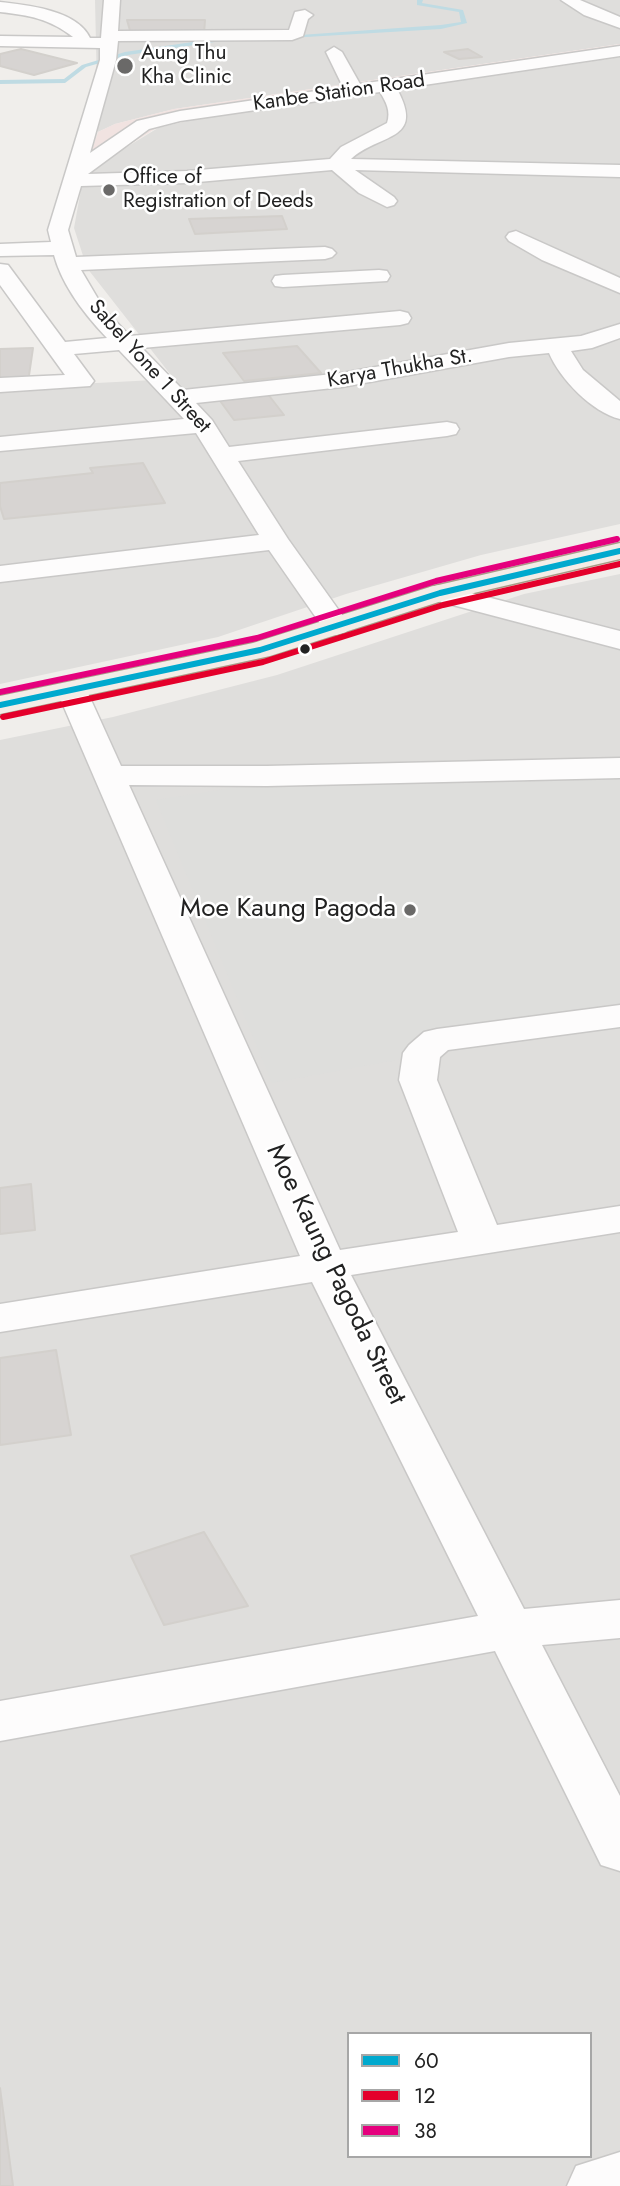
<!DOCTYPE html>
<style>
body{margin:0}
#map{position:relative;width:620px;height:2186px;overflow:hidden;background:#f0eeeb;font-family:Jost,sans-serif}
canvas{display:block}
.legend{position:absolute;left:347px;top:2032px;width:245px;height:126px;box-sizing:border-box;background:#fff;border:2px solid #a7a7a7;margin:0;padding:9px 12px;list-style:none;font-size:21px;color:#222}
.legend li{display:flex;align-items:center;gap:14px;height:35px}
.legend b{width:35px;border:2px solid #a7a7a7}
</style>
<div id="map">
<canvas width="620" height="2186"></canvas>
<ul class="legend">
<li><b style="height:9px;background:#00a9ce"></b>60</li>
<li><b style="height:9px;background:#e4002b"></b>12</li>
<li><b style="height:9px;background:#e5007d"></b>38</li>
</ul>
</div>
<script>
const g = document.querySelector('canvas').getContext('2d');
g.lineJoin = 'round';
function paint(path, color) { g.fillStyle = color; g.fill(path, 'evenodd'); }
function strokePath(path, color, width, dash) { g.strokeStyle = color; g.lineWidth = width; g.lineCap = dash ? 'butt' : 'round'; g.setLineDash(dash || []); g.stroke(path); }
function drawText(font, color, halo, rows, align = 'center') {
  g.font = font + ' Jost,sans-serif'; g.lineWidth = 5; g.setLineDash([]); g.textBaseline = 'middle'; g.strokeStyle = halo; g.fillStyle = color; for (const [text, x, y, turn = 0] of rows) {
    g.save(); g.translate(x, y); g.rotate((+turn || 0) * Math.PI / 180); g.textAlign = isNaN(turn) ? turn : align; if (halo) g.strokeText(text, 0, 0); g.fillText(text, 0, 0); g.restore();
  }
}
paint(new Path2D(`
 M 95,0 L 620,0 L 620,44 L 174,109 L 115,124 L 98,132 Z
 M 620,57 L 620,524 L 481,555 L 346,594 L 218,637 L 0,684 L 0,388 L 174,379 L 87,268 L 74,228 L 84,173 L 158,128 L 191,120 Z
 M 620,574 L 620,2186 L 0,2186 L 0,740 L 113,717 L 277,675 L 524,594 ZM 349,2034 L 590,2034 L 590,2156 L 349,2156 Z`), '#dfdedc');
paint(new Path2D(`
 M 620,44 L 620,57 L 191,120 L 158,127 L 84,173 L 98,132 L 115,124 L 174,109 Z`), '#f1e3e1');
paint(new Path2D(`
 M 620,779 L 620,1019 L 272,1083 L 156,800 L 268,782 Z`), '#dededc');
paint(new Path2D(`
 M 417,0 L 423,0 L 422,3 L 463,10 L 467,23 L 441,29 L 289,38 L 286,36 L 441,25 L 461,22 L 459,12 L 417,5 Z
 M 226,37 L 228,40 L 128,55 L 86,67 L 65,83 L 0,84 L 0,80 L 64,79 L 82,65 L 125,52 Z`), '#bfdbe3');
const building = new Path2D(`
 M 127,20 L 205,20 L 204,34 L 131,34 Z
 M 21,49 L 77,63 L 34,75 L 0,66 L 0,54 Z
 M 468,49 L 482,57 L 459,59 L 444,52 Z
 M 282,216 L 287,229 L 195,234 L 189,219 Z
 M 297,346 L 321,373 L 244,381 L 223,353 Z
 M 33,348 L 28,382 L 0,383 L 0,349 Z
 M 267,393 L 284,415 L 234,420 L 218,398 Z
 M 143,463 L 165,503 L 4,519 L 0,506 L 0,483 L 93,473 L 90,468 Z
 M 31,1184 L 35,1230 L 0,1234 L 0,1188 Z
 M 56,1350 L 71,1435 L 0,1445 L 0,1358 Z
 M 204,1532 L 248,1606 L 164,1625 L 131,1556 Z
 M 0,2088 L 13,2186 L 0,2186 Z`);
paint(building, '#d7d4d2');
strokePath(building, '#d3d0cc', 2);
const minor = new Path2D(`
 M 104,0 L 120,0 L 118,31 L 289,30 L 295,12 L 305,10 L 313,15 L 308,19 L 303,36 L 292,40 L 118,41 L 116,60 L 90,153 L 137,121 L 180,111 L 343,87 L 326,52 L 334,47 L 342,52 L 360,84 L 620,46 L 620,56 L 397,89 C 426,142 379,133 351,159 L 620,165 L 620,177 L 355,170 L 394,197 L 397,201 L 394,205 L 387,207 L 359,193 L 332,170 L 187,183 L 81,186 L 68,230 L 76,257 L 325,247 L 332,249 L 336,253 L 332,257 L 325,259 L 81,270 L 104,309 L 130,336 L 400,311 L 408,313 L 411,318 L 408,323 L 400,325 L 142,348 L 183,390 L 342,373 L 509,343 L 581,336 L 620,324 L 620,338 L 592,348 L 571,351 L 583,370 L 620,401 L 620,419 C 592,412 560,379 549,353 L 509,357 L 342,387 L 196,403 L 212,420 L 229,447 L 447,422 L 456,424 L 459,429 L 456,434 L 447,436 L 238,461 L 288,539 L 350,626 L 346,632 L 336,635 L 326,632 L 269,550 L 0,582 L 0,566 L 259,535 L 196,433 L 0,451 L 0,437 L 184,419 L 119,350 L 74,354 L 94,381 L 90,386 L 0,392 L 0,378 L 65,375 L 0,285 L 0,264 L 8,265 L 65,342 L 107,338 C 85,315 62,285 54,255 L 0,256 L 0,244 L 51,242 L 48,230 L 100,60 L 100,48 L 0,46 L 0,36 L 73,37 C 50,19 29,15 0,12 L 0,2 C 27,5 77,10 90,38 L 101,38 ZM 380,92 C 386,102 391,111 387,123 L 341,147 L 330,159 L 187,171 L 88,174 L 149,129 L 180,121 Z
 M 561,0 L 580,0 L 620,17 L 620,28 L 584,15 Z
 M 516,231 L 620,278 L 620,293 L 542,260 L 509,241 L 506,237 L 509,233 Z
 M 379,270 L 387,271 L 390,276 L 387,281 L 283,287 L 275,286 L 272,281 L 275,276 L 283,275 Z
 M 440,585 L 620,631 L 620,649 L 430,599 L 426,593 L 430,587 Z
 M 72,682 L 83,685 L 87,691 L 121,766 L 267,766 L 620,758 L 620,778 L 267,786 L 129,785 L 340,1250 L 458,1232 L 399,1080 L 403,1053 L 409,1045 L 424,1032 L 437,1029 L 620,1005 L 620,1027 L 448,1050 L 440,1057 L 437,1080 L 497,1225 L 620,1206 L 620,1232 L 351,1275 L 524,1609 L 620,1600 L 620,1638 L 542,1645 L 620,1796 L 620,1871 L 601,1865 L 495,1651 L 0,1741 L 0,1701 L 478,1616 L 312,1282 L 0,1332 L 0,1304 L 300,1256 L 57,691 L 61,685 Z
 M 620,2152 L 620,2186 L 567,2186 L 576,2166 Z`);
const major = new Path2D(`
 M 620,543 L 620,559 L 448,599 L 270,656 L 0,714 L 0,696 L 253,643 L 430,587 Z`);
strokePath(minor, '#c9c8c7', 3);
strokePath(major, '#a79c86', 3);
paint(minor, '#fdfcfc');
paint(major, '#f3ede7');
strokePath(new Path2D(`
 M 0,705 L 260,650 L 440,593 L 620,551`), '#00a9ce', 6);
strokePath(new Path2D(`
 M 3,717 L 263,662 L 443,605 L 620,564`), '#e4002b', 6);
strokePath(new Path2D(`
 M 0,692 L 257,638 L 436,581 L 617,539`), '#e5007d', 6);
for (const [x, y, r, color] of [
 [125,66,9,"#6a6968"],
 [109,190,7,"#6a6968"],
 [305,649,6,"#222"],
 [410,910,7,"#6a6968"]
]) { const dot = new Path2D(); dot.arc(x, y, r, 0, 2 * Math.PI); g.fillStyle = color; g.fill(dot); strokePath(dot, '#fff', 2.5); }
drawText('21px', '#222', '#fff', [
 ["Aung Thu",141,54],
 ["Kha Clinic",141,78],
 ["Office of",123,178],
 ["Registration of Deeds",123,202]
], 'left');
drawText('21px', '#222', '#fff', [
 ["Kanbe Station Road",339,93,-8],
 ["Sabel Yone 1 Street",149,367,48],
 ["Karya Thukha St.",400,369,-10]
]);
drawText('26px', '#222', '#fff', [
 ["Moe Kaung Pagoda",396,910]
], 'right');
drawText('26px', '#222', '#fff', [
 ["Moe Kaung Pagoda Street",335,1275,64]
]);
</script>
